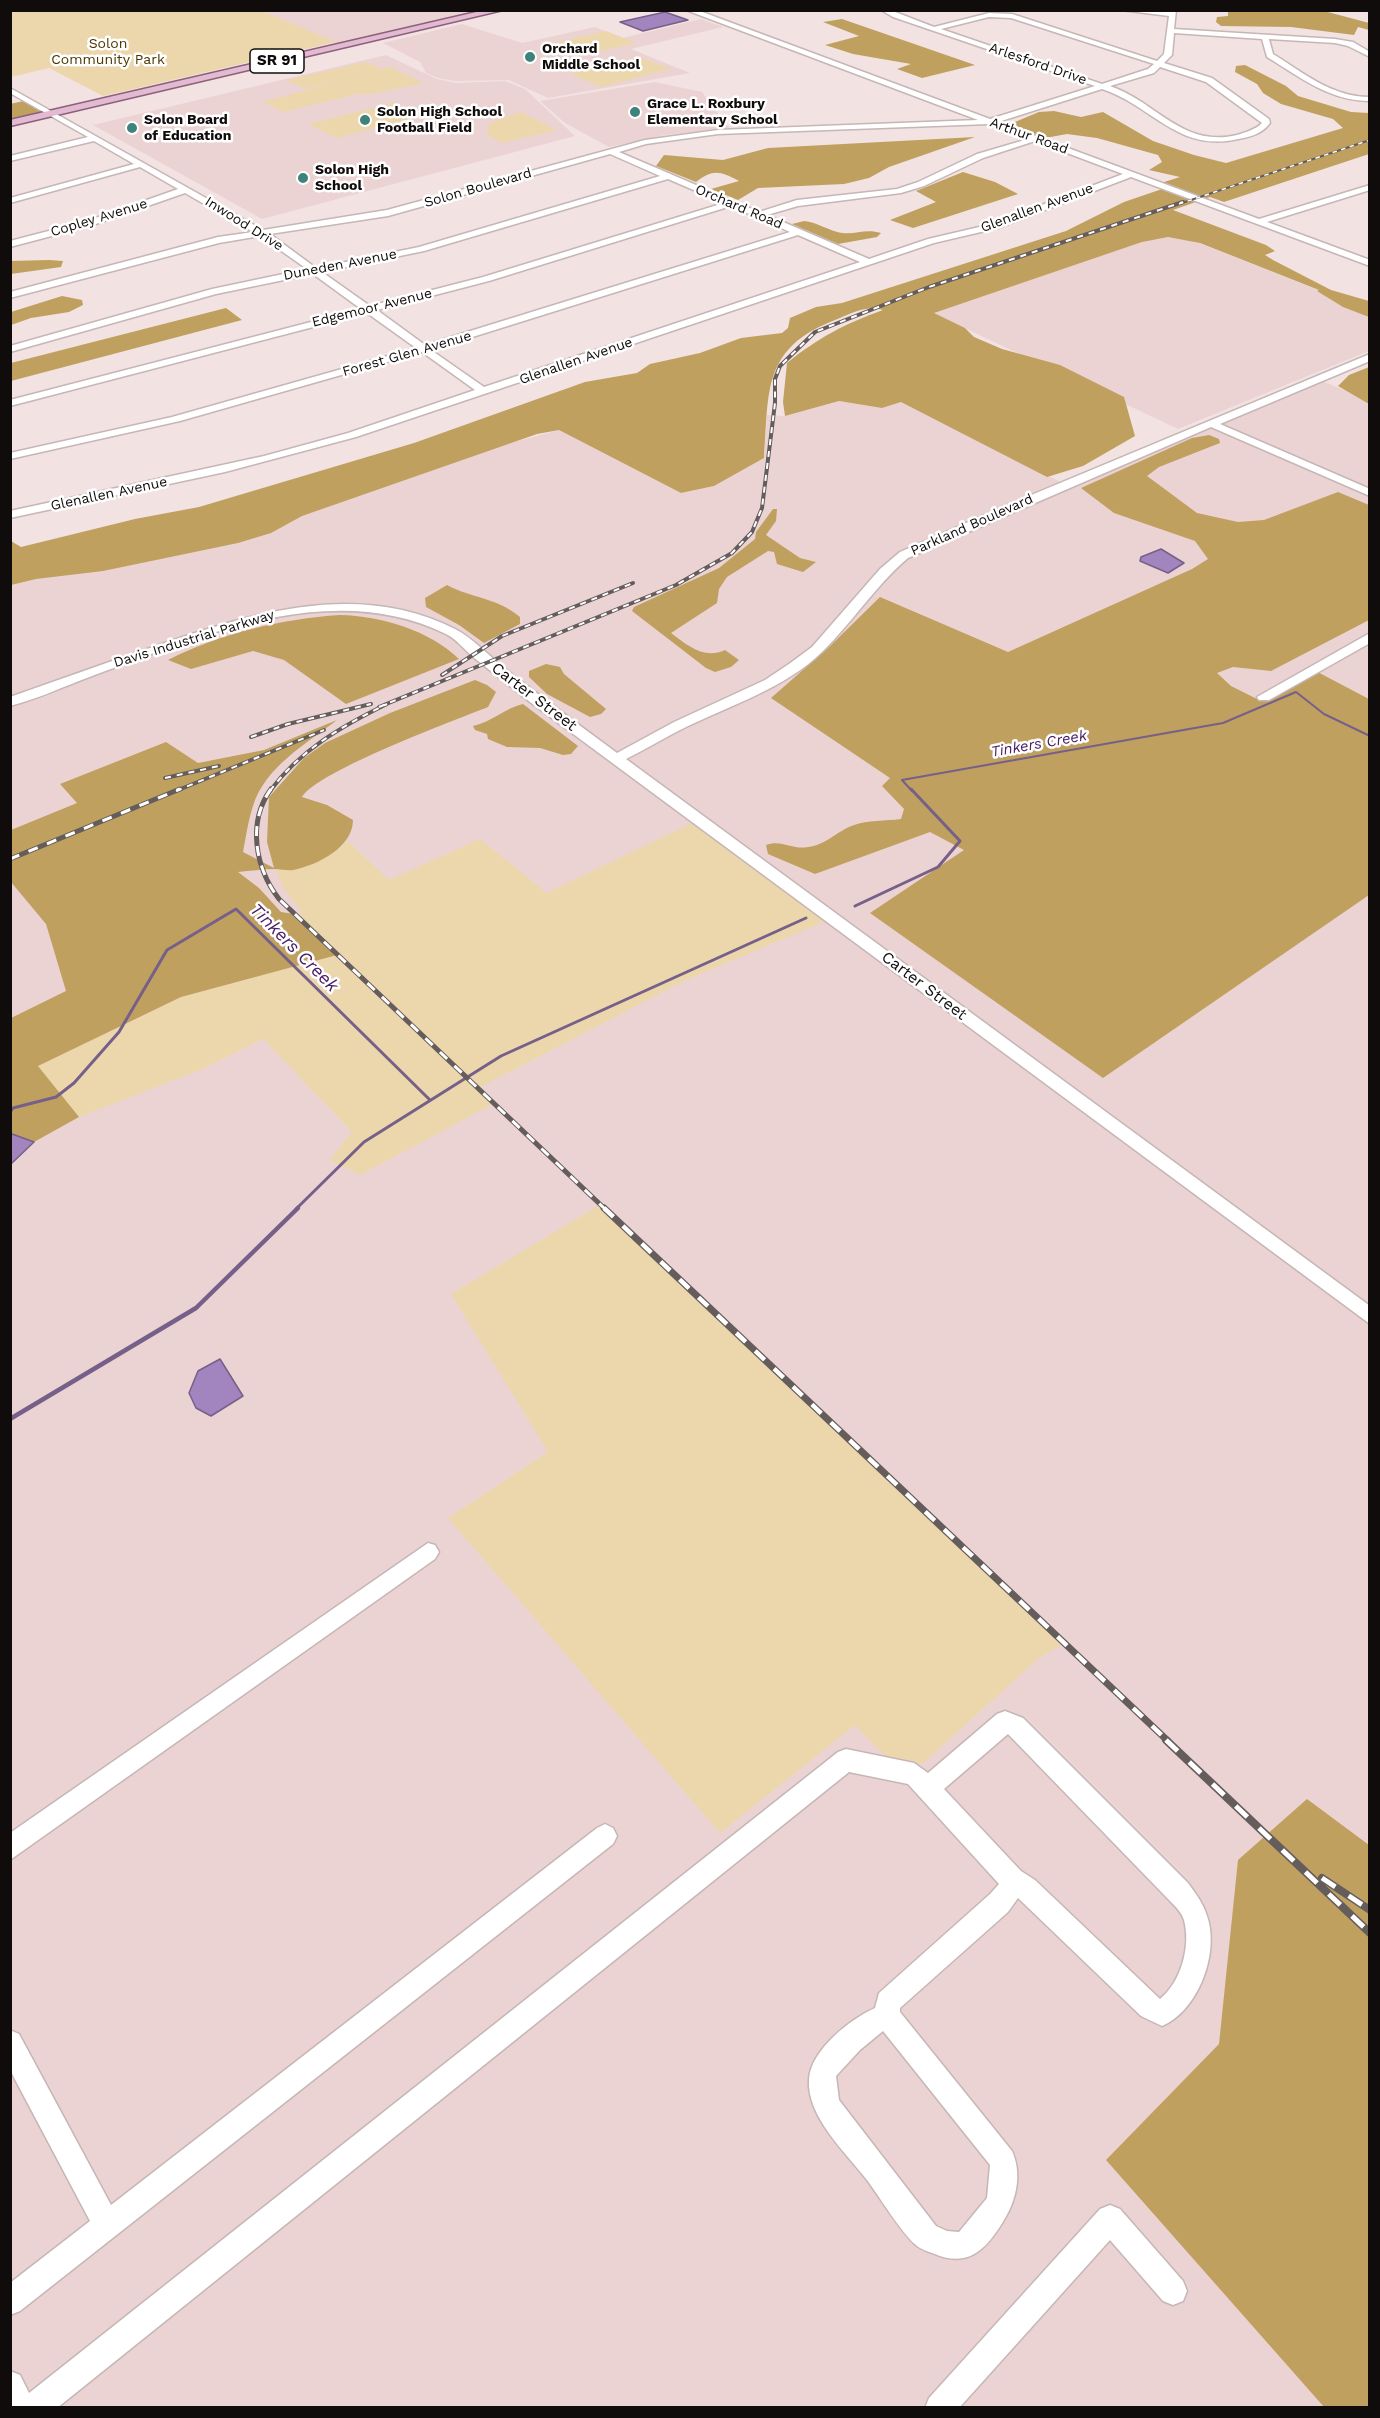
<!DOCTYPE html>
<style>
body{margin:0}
#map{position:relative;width:1380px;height:2418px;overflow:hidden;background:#f3e2e2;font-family:"Work Sans",sans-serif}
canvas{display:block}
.frame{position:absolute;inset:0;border:12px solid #110c0c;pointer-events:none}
</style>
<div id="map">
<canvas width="1380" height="2418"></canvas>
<div class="frame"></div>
</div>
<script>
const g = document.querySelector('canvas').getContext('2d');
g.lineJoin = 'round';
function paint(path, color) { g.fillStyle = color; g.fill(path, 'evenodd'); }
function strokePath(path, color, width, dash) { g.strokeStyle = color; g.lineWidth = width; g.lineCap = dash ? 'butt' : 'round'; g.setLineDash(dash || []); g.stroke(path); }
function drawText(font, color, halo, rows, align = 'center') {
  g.font = font + ' "Work Sans",sans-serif'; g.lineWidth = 5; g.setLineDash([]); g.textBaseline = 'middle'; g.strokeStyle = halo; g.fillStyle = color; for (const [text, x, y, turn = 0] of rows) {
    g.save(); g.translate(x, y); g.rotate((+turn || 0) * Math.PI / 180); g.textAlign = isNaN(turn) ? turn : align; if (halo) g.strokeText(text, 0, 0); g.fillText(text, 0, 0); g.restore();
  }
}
paint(new Path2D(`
 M 261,11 L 499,11 L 343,46 Z
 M 701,19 L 723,27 L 631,49 L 690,73 L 548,98 L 509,80 L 454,81 L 438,78 L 426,73 L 420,62 L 383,43 L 462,24 L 522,43 L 595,27 L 623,38 Z
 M 386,55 L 437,79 L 456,83 L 505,81 L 525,89 L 575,136 L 262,219 L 93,125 Z
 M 655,82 L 702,92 L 729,128 L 665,135 L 609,147 L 565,123 L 540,101 Z
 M 1171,232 L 1369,310 L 1369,351 L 1178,429 L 933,313 Z
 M 1317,379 L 1369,400 L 1369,699 L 1312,669 L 1369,784 L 1369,2407 L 11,2407 L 10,578 L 559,430 L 681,493 L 714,486 L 764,458 L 767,415 L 785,416 L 839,401 L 882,408 L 901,402 L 1065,484 Z`), '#ecd3d3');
paint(new Path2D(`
 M 10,11 L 262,11 L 336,42 L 103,96 L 49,68 L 11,77 Z
 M 606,31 L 636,43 L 577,57 L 547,45 Z
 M 639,57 L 671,69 L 602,87 L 570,74 Z
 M 366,62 L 381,69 L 390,67 L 424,83 L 373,94 L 357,94 L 284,112 L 262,102 L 338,82 L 306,89 L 286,80 Z
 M 394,103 L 422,116 L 337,138 L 308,124 Z
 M 521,112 L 557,130 L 501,143 L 487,134 L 489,123 Z
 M 700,819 L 833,918 L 684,981 L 479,1088 L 495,1103 L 360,1175 L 330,1160 L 352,1132 L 263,1039 L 203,1069 L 79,1117 L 38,1066 L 181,997 L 336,955 L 294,914 L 302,913 L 284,889 L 275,869 C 303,871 325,857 348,841 L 389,880 L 480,839 L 547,893 Z
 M 601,1204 L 1064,1643 L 1039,1658 L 922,1764 L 887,1758 L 855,1725 L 720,1833 L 448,1518 L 548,1452 L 451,1294 Z`), '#ecd7ac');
paint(new Path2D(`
 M 1228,11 L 1324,11 L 1369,23 L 1369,30 L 1358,27 L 1354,35 L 1291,27 L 1221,26 L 1216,22 L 1217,17 L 1228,16 Z
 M 842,19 L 975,65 L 922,78 L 897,69 L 911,64 L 853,54 L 825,45 L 859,36 L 823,22 Z
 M 1245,65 L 1286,86 L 1298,96 L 1351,112 L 1369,113 L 1369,154 L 1224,202 L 1210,197 L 1173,210 L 1266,245 L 1275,251 L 1265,255 L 1273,260 L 1331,290 L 1369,301 L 1369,317 L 1343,307 L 1317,291 L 1319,290 L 1200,243 L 1168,237 L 1142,242 L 934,313 L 965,328 L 974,337 L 1002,349 L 1060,365 L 1124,397 L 1135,436 L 1083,466 L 1047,477 L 901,402 L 882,408 L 839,401 L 785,416 L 783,402 L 787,363 C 818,338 844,324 883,310 C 865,305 852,313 835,320 C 762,348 769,391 764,458 L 714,486 L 681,493 L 559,430 L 537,434 L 302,516 L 271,533 L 238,543 L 103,571 L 36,579 L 11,585 L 11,541 L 21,547 L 135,519 L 199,507 L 414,443 L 585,382 L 637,373 L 650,364 L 700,353 L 741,338 L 782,333 L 788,328 L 790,318 L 816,307 L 842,303 L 1066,231 L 1124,202 L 1165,188 L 1158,184 L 1180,177 L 1149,170 L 1162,162 L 1158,155 L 1097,138 L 1067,134 L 1045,138 L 1010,124 L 1039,112 L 1054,111 L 1081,117 L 1103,112 L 1153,141 L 1194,155 L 1226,163 L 1343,128 L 1333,119 L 1281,104 L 1263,93 L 1257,84 L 1235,72 L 1236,66 Z
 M 28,100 L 52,113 L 11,123 L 10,104 Z
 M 975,137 L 889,167 L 869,178 L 844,184 L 758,188 L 738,200 L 711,189 L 739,181 C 720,171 713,169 696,182 L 656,166 L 664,155 L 723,160 L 768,148 Z
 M 963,172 L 995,182 L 1018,194 L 913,228 L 890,220 L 936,202 L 916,191 Z
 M 804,221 C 817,222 829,231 842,233 C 856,235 865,228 881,233 L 877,237 L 838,244 L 792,224 Z
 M 49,260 L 63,261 L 61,267 L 11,274 L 11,261 Z
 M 62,296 L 82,300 L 83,305 L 69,312 L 31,318 L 11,325 L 11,312 Z
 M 226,308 L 242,320 L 11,381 L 11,363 Z
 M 1369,367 L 1369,404 L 1338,386 L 1349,375 Z
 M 1209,435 L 1219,439 L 1220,443 L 1159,467 L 1147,476 L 1197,513 L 1238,522 L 1264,520 L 1338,492 L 1369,505 L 1369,620 L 1271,671 L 1233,667 L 1217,673 L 1231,686 L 1259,700 L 1312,669 L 1369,699 L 1369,895 L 1103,1078 L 870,913 L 964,850 L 930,832 L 815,874 L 768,854 L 766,845 C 781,839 793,850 808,847 C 826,845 837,831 854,825 C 867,820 886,821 901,819 L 904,809 L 882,786 L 890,778 L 771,698 L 828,648 L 880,597 L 1008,652 L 1192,569 L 1208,559 L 1195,541 L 1114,513 L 1081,488 L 1192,438 Z
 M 773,509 L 777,509 L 776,521 L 766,535 L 800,558 L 816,562 L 803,572 L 777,564 L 774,552 L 768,551 L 727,577 L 719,589 L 717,603 L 671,633 C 687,645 704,660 725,650 L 739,660 L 731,667 L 715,672 L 706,668 L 632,611 L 634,607 L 719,568 L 755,539 L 756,532 Z
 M 447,585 C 473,599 496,597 520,617 L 520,624 L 484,643 L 459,625 L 426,607 L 425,598 Z
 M 340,615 C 381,616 429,630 459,659 L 346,704 L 284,660 L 253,651 L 191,669 L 168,660 C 221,633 281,619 340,615 Z
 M 546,664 L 560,667 L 564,674 L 606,709 L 601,714 L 590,717 L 547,694 L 529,677 L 529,671 Z
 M 475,680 L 487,685 L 496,692 L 488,707 C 453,721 318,771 302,797 L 327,805 L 353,820 C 353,847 318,865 293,870 C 288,871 281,869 275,869 C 263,869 250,871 238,872 L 259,888 L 281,912 L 294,914 L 337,955 L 181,997 L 38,1066 L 79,1117 L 34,1142 L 11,1135 L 11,1018 L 66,991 L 46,924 L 11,882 L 11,830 L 77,803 L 60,784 L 166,742 L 198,763 L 264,750 L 337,720 C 306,744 265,767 253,806 C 248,821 246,837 243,852 L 274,868 L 267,842 L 269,797 L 304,758 L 325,743 L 390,713 Z
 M 523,704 L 578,746 L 571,754 L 563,755 L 540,748 L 507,747 L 488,739 L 487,734 L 475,730 L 473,726 C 492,722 505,708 523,704 Z
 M 1307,1799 L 1369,1845 L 1369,2407 L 1324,2407 L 1106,2160 L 1219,2044 L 1238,1860 Z`), '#bfa05f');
const water = new Path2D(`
 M 665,12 L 688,20 L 643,31 L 620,22 Z
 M 1161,549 L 1184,563 L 1168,573 L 1140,561 L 1141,557 Z
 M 12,1134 L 34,1142 L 11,1164 L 11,1135 Z
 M 220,1359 L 243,1396 L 211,1416 L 196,1408 L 189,1393 L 198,1371 Z`);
paint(water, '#a284be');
strokePath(water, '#766089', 1.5);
strokePath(new Path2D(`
 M 912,791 L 902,780 L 1223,723 L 1296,692 L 1324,714 L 1370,736`), '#766089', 2);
strokePath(new Path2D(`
 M 855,906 L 938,867 L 960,841 L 911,789
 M 10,1112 L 13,1108 L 56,1097 L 74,1083 L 119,1032 L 167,950 L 236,909 L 430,1100
 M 296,1209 L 364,1142 L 501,1056 L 806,918`), '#766089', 3);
strokePath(new Path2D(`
 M 10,1419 L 196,1308 L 298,1208`), '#766089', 4.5);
const minor = new Path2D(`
 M 686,10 L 697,10 L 990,119 L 1095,86 L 893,17 L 881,10 L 890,10 L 934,27 L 989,13 L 1012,14 L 1157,61 L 1164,54 L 1169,16 L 1121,10 L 1176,10 L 1174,29 L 1335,39 L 1353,42 L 1370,52 L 1370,57 L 1348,46 L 1335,43 L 1269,39 L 1273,54 C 1304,73 1332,97 1370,97 L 1370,101 C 1329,101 1300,77 1267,57 L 1262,39 L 1174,33 L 1172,55 L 1164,63 L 1212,78 L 1269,119 L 1270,123 C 1262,134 1250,137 1238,139 C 1178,153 1153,106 1102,89 L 998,122 L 1259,219 L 1370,185 L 1370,190 L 1267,222 L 1370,260 L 1370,266 L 1131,177 L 998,228 L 934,243 L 356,437 L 225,472 L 10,518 L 10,511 L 264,456 L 348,433 L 475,390 L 422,352 L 180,421 L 10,459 L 10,453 L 172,417 L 416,348 L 367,313 L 10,406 L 10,400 L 361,309 L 313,274 L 216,294 L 10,352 L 10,346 L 212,289 L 307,269 L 260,236 L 219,243 L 10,298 L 10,292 L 218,237 L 253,232 L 185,193 L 93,225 L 10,247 L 10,241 L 87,221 L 178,189 L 140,167 L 10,203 L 10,198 L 134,164 L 94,141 L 10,161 L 10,156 L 88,137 L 10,93 L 10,88 L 263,230 L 387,210 L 645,140 L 718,130 L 978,120 ZM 989,17 L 1011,18 L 1154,64 L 1148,69 L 1102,84 L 941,29 ZM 1160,67 L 1206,82 L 1262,123 C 1255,130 1246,132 1237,135 C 1182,148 1157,102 1110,86 L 1154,73 ZM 989,124 L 1028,139 L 977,154 L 918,182 L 897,189 L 797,200 L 759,212 L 619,152 L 646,144 L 718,134 ZM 1035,141 L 1123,174 L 992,224 L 928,239 L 869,259 L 767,215 L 798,206 L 901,193 L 924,186 L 983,158 ZM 610,154 L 660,176 L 419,247 L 316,268 L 270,234 L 388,216 ZM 668,179 L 724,203 L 483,277 L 370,306 L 322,272 L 424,251 ZM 731,206 L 790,232 L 425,345 L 377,310 L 489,281 ZM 798,235 L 860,262 L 484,387 L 431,350 Z
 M 1370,354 L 1370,361 L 1220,424 L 1370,489 L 1370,496 L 1211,427 L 908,558 C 875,586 853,622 822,652 C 785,688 732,705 686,727 C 666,737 646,749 626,759 L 1370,1306 L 1370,1324 L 530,702 C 511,687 492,672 473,657 C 464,649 456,639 446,634 C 328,576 191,640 79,681 C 56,690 34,700 10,706 L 10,697 C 62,679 113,660 165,643 C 259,611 361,581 455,629 C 473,638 489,656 504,668 C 541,697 579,725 617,753 L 674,722 L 765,680 L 789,664 L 812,647 L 880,569 L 900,552 L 1000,508 Z
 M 1370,633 L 1370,643 L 1269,700 L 1259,700 L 1257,697 Z
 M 428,1543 L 435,1545 L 439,1552 L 435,1559 L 10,1860 L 10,1833 Z
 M 1005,1711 L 1023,1718 L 1188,1883 C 1196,1894 1203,1903 1207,1916 C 1220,1953 1198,2011 1162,2026 L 1141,2016 L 1018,1898 L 1008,1912 L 900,2008 L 900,2012 L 1012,2151 C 1022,2173 1017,2199 1004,2220 C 986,2250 968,2269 932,2253 C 927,2251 920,2249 916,2245 C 902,2234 879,2196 867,2180 C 846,2153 806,2116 809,2079 C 811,2050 850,2019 875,2008 L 879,1993 L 990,1894 L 999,1884 L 908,1784 L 849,1772 L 57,2408 L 10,2408 L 10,2371 L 20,2375 L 29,2393 L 838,1752 L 846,1749 L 914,1763 L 928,1773 L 997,1714 ZM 1008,1734 L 1170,1901 C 1175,1906 1182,1913 1184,1920 C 1191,1946 1181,1982 1160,1999 L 1035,1880 L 1021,1871 L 944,1789 ZM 883,2031 L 990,2165 L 987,2198 L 959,2232 L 947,2231 L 936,2226 L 839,2100 L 836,2076 L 860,2050 Z
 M 605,1824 L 613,1828 L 617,1836 L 613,1844 L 20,2311 L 10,2315 L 10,2283 L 90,2221 L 10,2070 L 10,2030 L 19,2034 L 111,2205 L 597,1828 Z
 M 1110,2205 L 1120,2209 L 1183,2281 L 1187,2291 L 1183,2301 L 1173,2305 L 1163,2301 L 1110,2240 L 959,2408 L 925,2408 L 929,2398 L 1100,2209 Z`);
const major = new Path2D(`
 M 485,10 L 503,10 L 10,126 L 10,120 Z`);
strokePath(minor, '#c6b6b6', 3);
strokePath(major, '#8c607a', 3);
paint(minor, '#fff');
paint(major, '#e2bbd3');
const railFar4 = new Path2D(`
 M 1179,204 L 1370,140`);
const railFar3 = new Path2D(`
 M 442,675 L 502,636 L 633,583
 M 379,707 L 676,585 L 732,553 L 752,532 L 762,508 L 775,403 L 775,379 L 780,366 L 815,332 L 929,287 L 1183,202
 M 251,737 L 288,724 L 371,704
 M 165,778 L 219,766
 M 176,791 L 324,730
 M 270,791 C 300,750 342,726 387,704`);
const railFar2 = new Path2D(`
 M 271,789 C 247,822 255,868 279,899 L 605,1209
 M 10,859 L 180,789`);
const railFar1 = new Path2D(`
 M 604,1208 L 1168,1741`);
const rail = new Path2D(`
 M 1166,1740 L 1370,1933
 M 1322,1878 L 1370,1910`);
strokePath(railFar4, '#655c5c', 2);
strokePath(railFar3, '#655c5c', 4);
strokePath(railFar2, '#655c5c', 5);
strokePath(railFar1, '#655c5c', 7);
strokePath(rail, '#655c5c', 8);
strokePath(railFar4, '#fff', 1.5, [4.5]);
strokePath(railFar3, '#fff', 2, [6]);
strokePath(railFar2, '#fff', 3, [10]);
strokePath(railFar1, '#fff', 4.5, [13]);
strokePath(rail, '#fff', 5, [16]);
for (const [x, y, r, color] of [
 [530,57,6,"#3d837c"],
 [635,112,6,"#3d837c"],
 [365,120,6,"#3d837c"],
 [132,128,6,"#3d837c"],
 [303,178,6,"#3d837c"]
]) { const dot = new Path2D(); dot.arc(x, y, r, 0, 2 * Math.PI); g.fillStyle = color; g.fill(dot); strokePath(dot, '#fff', 2); }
drawText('14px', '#4c3600', '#fff', [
 ["Solon",108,44],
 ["Community Park",108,60]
]);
drawText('bold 14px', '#110c0c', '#fff', [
 ["Orchard",542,49],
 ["Middle School",542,65],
 ["Grace L. Roxbury",647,104],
 ["Elementary School",647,120],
 ["Solon High School",377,112],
 ["Football Field",377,128],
 ["Solon Board",144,120],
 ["of Education",144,136],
 ["Solon High",315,170],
 ["School",315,186]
], 'left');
drawText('14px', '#110c0c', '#fff', [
 ["Arlesford Drive",1038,64,19],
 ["Arthur Road",1029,136,20],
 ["Solon Boulevard",478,188,-16],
 ["Orchard Road",739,207,23],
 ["Glenallen Avenue",1037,208,-20],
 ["Copley Avenue",99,218,-17],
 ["Inwood Drive",244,224,32],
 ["Duneden Avenue",340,265,-11],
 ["Edgemoor Avenue",372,308,-14],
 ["Forest Glen Avenue",407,354,-16],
 ["Glenallen Avenue",576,361,-19],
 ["Glenallen Avenue",109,494,-12],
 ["Parkland Boulevard",972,525,-24],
 ["Davis Industrial Parkway",194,639,-17]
]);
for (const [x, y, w] of [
 [277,61,54]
]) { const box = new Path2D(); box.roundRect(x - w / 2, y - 12, w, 24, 4.5); g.fillStyle = '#fff'; g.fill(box); strokePath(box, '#110c0c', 1.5); }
drawText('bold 15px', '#110c0c', null, [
 ["SR 91",277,61]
]);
drawText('italic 15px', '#4a2067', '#fff', [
 ["Tinkers Creek",1039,744,-10]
]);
drawText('16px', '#110c0c', '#fff', [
 ["Carter Street",534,697,37],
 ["Carter Street",924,986,37]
]);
drawText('italic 18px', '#4a2067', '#fff', [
 ["Tinkers Creek",294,948,45]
]);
</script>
